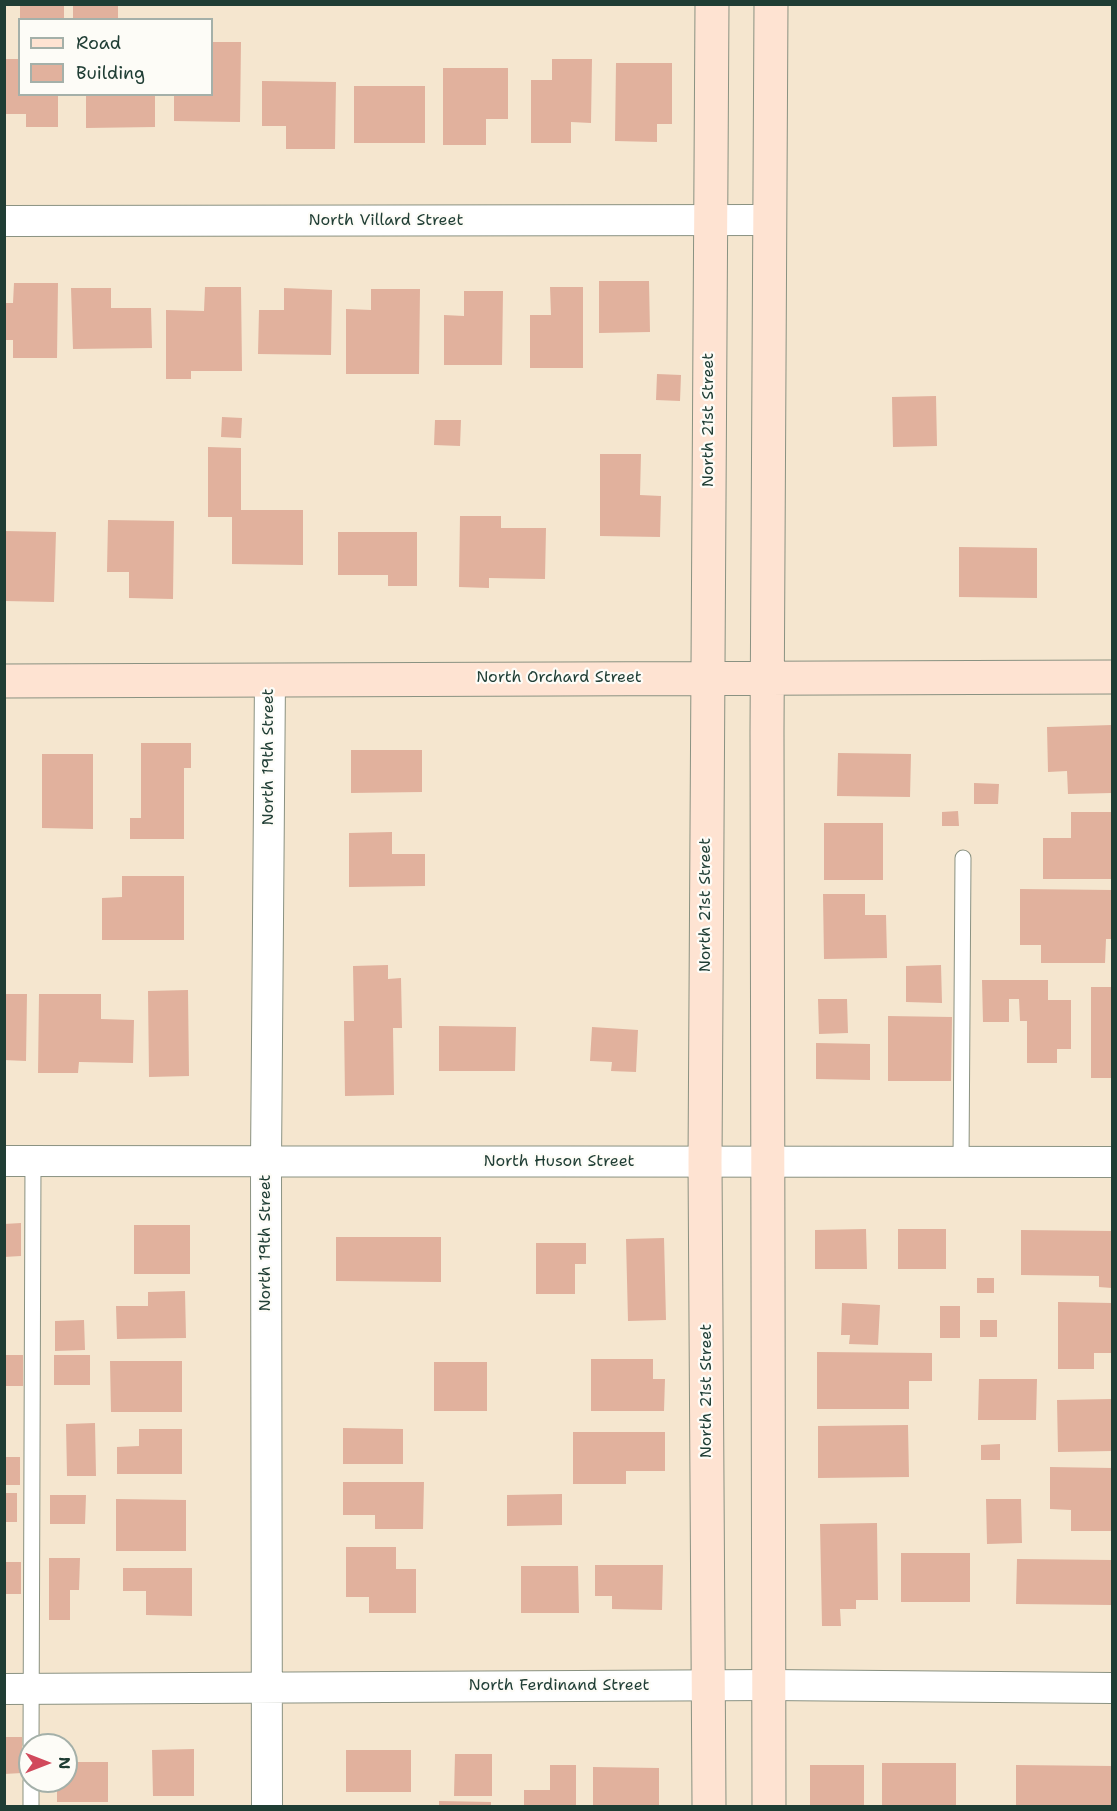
<!DOCTYPE html>
<style>
body{margin:0}
#map{position:relative;width:1117px;height:1811px;overflow:hidden;background:#f5e6cf;font-family:"Shantell Sans",sans-serif}
canvas{display:block}
.frame{position:absolute;inset:0;border:6px solid #1f3d34;pointer-events:none}
.legend{position:absolute;left:18px;top:18px;width:195px;height:78px;box-sizing:border-box;background:#fdfcf7;border:2px solid #a4b0a9;margin:0;padding:8px 10px;list-style:none;font-size:18px;color:#1f3d34}
.legend li{display:flex;align-items:center;gap:12px;height:30px}
.legend b{width:30px;border:2px solid #a4b0a9}
.north{position:absolute;left:18px;top:1733px;width:60px;height:60px;box-sizing:border-box;background:#fdfcf7;border:2px solid #a4b0a9;border-radius:50%;rotate:90deg;font-size:16px;font-weight:700;line-height:24px;text-align:center;color:#1f3d34}
.north::after{content:'';display:block;margin:auto;width:21px;height:27px;background:#d1495b;clip-path:polygon(50% 0,100% 100%,50% 72%,0 100%)}
</style>
<div id="map">
<canvas width="1117" height="1811"></canvas>
<div class="frame"></div>
<ul class="legend">
<li><b style="height:8px;background:#fee3d2"></b>Road</li>
<li><b style="height:16px;background:#e1b19d"></b>Building</li>
</ul>
<div class="north">N</div>
</div>
<script>
const g = document.querySelector('canvas').getContext('2d');
g.lineJoin = 'round';
function paint(path, color) { g.fillStyle = color; g.fill(path, 'evenodd'); }
function strokePath(path, color, width, dash) { g.strokeStyle = color; g.lineWidth = width; g.lineCap = dash ? 'butt' : 'round'; g.setLineDash(dash || []); g.stroke(path); }
function drawText(font, color, halo, rows, align = 'center') {
  g.font = font + ' "Shantell Sans",sans-serif'; g.lineWidth = 4.5; g.setLineDash([]); g.textBaseline = 'middle'; g.strokeStyle = halo; g.fillStyle = color; for (const [text, x, y, turn = 0] of rows) {
    g.save(); g.translate(x, y); g.rotate((+turn || 0) * Math.PI / 180); g.textAlign = isNaN(turn) ? turn : align; if (halo) g.strokeText(text, 0, 0); g.fillText(text, 0, 0); g.restore();
  }
}
paint(new Path2D(`
 M 20,4 L 64,4 L 64,20 L 20,20 Z
 M 73,4 L 118,4 L 118,20 L 73,19 Z
 M 212,42 L 241,42 L 240,122 L 174,121 L 174,94 L 212,94 Z
 M 4,59 L 20,59 L 20,94 L 58,94 L 58,127 L 26,127 L 26,114 L 4,114 Z
 M 552,59 L 592,59 L 591,123 L 571,122 L 571,143 L 531,143 L 531,80 L 552,80 Z
 M 616,63 L 672,63 L 672,124 L 657,124 L 657,142 L 615,141 Z
 M 443,68 L 508,68 L 508,119 L 486,119 L 486,145 L 443,145 Z
 M 262,81 L 336,82 L 335,149 L 286,149 L 286,126 L 262,126 Z
 M 354,86 L 425,86 L 425,143 L 354,143 Z
 M 86,94 L 155,94 L 155,127 L 86,128 Z
 M 599,281 L 649,281 L 650,332 L 599,333 Z
 M 14,283 L 58,283 L 57,358 L 13,358 L 13,340 L 4,340 L 4,303 L 13,303 Z
 M 205,287 L 241,287 L 242,371 L 191,371 L 191,379 L 166,379 L 166,310 L 204,311 Z
 M 550,287 L 583,287 L 583,368 L 530,368 L 530,315 L 551,315 Z
 M 71,288 L 111,288 L 111,308 L 151,308 L 152,348 L 73,349 Z
 M 284,288 L 332,290 L 331,355 L 258,354 L 259,310 L 284,310 Z
 M 371,289 L 420,289 L 419,374 L 346,374 L 346,309 L 371,310 Z
 M 464,291 L 503,291 L 502,365 L 444,365 L 444,315 L 464,316 Z
 M 657,374 L 681,375 L 680,401 L 656,400 Z
 M 936,396 L 937,446 L 893,447 L 892,397 Z
 M 222,417 L 242,418 L 241,438 L 221,437 Z
 M 435,420 L 461,420 L 460,446 L 434,445 Z
 M 208,447 L 241,448 L 241,510 L 303,510 L 303,565 L 232,564 L 232,517 L 208,517 Z
 M 600,454 L 641,454 L 640,495 L 661,496 L 660,537 L 600,536 Z
 M 460,516 L 501,516 L 501,528 L 546,528 L 545,579 L 489,578 L 489,588 L 459,587 Z
 M 108,520 L 174,521 L 173,599 L 129,598 L 129,572 L 107,572 Z
 M 4,531 L 56,532 L 54,602 L 4,601 Z
 M 338,532 L 417,532 L 417,586 L 388,586 L 388,575 L 338,575 Z
 M 959,547 L 1037,548 L 1037,598 L 959,597 Z
 M 1112,725 L 1112,793 L 1068,794 L 1067,771 L 1048,772 L 1047,727 Z
 M 141,743 L 191,743 L 191,768 L 184,768 L 184,839 L 130,839 L 130,818 L 141,818 Z
 M 351,750 L 422,750 L 422,792 L 351,793 Z
 M 838,753 L 911,754 L 910,797 L 837,796 Z
 M 42,754 L 93,754 L 93,829 L 42,828 Z
 M 974,783 L 999,784 L 998,804 L 974,804 Z
 M 958,811 L 959,826 L 942,826 L 942,812 Z
 M 1071,812 L 1112,812 L 1112,879 L 1043,879 L 1043,838 L 1071,838 Z
 M 824,823 L 883,823 L 883,880 L 824,880 Z
 M 392,832 L 392,854 L 425,854 L 425,886 L 349,887 L 349,833 Z
 M 122,876 L 184,876 L 184,940 L 102,940 L 102,898 L 122,897 Z
 M 1020,889 L 1112,890 L 1112,939 L 1106,939 L 1105,963 L 1041,963 L 1041,945 L 1020,945 Z
 M 823,894 L 865,894 L 865,915 L 886,915 L 887,958 L 824,959 Z
 M 388,965 L 388,979 L 401,978 L 402,1028 L 393,1028 L 394,1095 L 345,1096 L 344,1021 L 354,1021 L 353,966 Z
 M 941,965 L 942,1003 L 906,1002 L 906,966 Z
 M 982,980 L 1048,980 L 1048,1000 L 1071,1000 L 1071,1049 L 1057,1049 L 1057,1063 L 1027,1063 L 1027,1021 L 1020,1021 L 1019,999 L 1009,999 L 1009,1022 L 983,1022 Z
 M 1091,987 L 1112,987 L 1112,1078 L 1091,1078 Z
 M 188,990 L 189,1076 L 149,1077 L 148,991 Z
 M 4,994 L 27,994 L 26,1061 L 4,1060 Z
 M 39,994 L 101,994 L 101,1019 L 134,1020 L 133,1063 L 79,1062 L 78,1073 L 38,1073 Z
 M 818,999 L 847,999 L 848,1033 L 819,1034 Z
 M 888,1016 L 952,1017 L 951,1081 L 888,1081 Z
 M 439,1026 L 516,1027 L 515,1071 L 439,1071 Z
 M 592,1027 L 638,1030 L 636,1072 L 611,1071 L 612,1062 L 590,1061 Z
 M 816,1043 L 870,1044 L 870,1080 L 816,1079 Z
 M 21,1223 L 21,1256 L 4,1257 L 4,1224 Z
 M 134,1225 L 190,1225 L 190,1274 L 134,1274 Z
 M 866,1229 L 867,1269 L 815,1269 L 815,1230 Z
 M 898,1229 L 946,1229 L 946,1269 L 898,1269 Z
 M 1021,1230 L 1112,1231 L 1112,1288 L 1099,1287 L 1099,1276 L 1021,1275 Z
 M 336,1237 L 441,1237 L 441,1282 L 336,1281 Z
 M 664,1238 L 666,1320 L 628,1321 L 626,1239 Z
 M 536,1243 L 586,1243 L 586,1264 L 575,1264 L 575,1294 L 536,1294 Z
 M 977,1278 L 994,1278 L 994,1293 L 977,1293 Z
 M 185,1291 L 186,1338 L 117,1339 L 116,1306 L 148,1306 L 148,1292 Z
 M 1058,1302 L 1112,1303 L 1112,1353 L 1094,1353 L 1094,1369 L 1058,1369 Z
 M 842,1303 L 880,1305 L 878,1345 L 849,1344 L 850,1335 L 841,1335 Z
 M 940,1306 L 960,1306 L 960,1338 L 940,1338 Z
 M 84,1320 L 85,1350 L 55,1351 L 55,1321 Z
 M 980,1320 L 997,1320 L 997,1337 L 980,1337 Z
 M 817,1352 L 932,1353 L 932,1381 L 909,1381 L 909,1409 L 817,1409 Z
 M 4,1355 L 23,1355 L 23,1386 L 4,1386 Z
 M 54,1355 L 90,1355 L 90,1385 L 54,1385 Z
 M 591,1359 L 653,1359 L 653,1379 L 665,1379 L 664,1411 L 591,1411 Z
 M 110,1361 L 182,1361 L 182,1412 L 111,1412 Z
 M 434,1362 L 487,1362 L 487,1411 L 434,1411 Z
 M 979,1379 L 1037,1379 L 1036,1420 L 978,1420 Z
 M 1112,1399 L 1112,1451 L 1058,1452 L 1057,1400 Z
 M 95,1423 L 96,1476 L 67,1476 L 66,1424 Z
 M 908,1425 L 909,1477 L 818,1478 L 818,1426 Z
 M 343,1428 L 403,1429 L 403,1464 L 343,1464 Z
 M 139,1429 L 182,1429 L 182,1474 L 117,1474 L 117,1447 L 139,1446 Z
 M 573,1432 L 665,1432 L 665,1471 L 626,1471 L 626,1484 L 573,1484 Z
 M 1000,1444 L 1000,1460 L 981,1460 L 981,1445 Z
 M 4,1457 L 20,1457 L 20,1485 L 4,1485 Z
 M 1050,1467 L 1112,1468 L 1112,1531 L 1071,1531 L 1071,1510 L 1050,1509 Z
 M 343,1482 L 424,1482 L 423,1529 L 375,1529 L 375,1515 L 343,1515 Z
 M 4,1493 L 17,1493 L 17,1522 L 4,1522 Z
 M 562,1494 L 562,1525 L 507,1526 L 507,1495 Z
 M 50,1495 L 86,1495 L 85,1524 L 50,1524 Z
 M 116,1499 L 186,1500 L 186,1551 L 116,1551 Z
 M 986,1499 L 1021,1499 L 1022,1543 L 987,1544 Z
 M 877,1523 L 878,1600 L 856,1600 L 856,1609 L 840,1609 L 841,1626 L 822,1626 L 820,1524 Z
 M 346,1547 L 396,1547 L 396,1569 L 416,1569 L 416,1613 L 369,1613 L 369,1597 L 346,1597 Z
 M 901,1553 L 970,1553 L 970,1602 L 901,1602 Z
 M 49,1558 L 80,1558 L 79,1590 L 70,1590 L 70,1620 L 49,1620 Z
 M 1017,1559 L 1112,1560 L 1112,1605 L 1016,1604 Z
 M 4,1562 L 21,1562 L 21,1594 L 4,1594 Z
 M 595,1565 L 663,1565 L 662,1610 L 612,1609 L 612,1596 L 595,1596 Z
 M 521,1566 L 578,1566 L 579,1613 L 521,1613 Z
 M 123,1568 L 192,1568 L 192,1616 L 146,1615 L 146,1591 L 123,1591 Z
 M 4,1737 L 22,1737 L 22,1773 L 4,1774 Z
 M 194,1749 L 194,1796 L 153,1796 L 152,1750 Z
 M 346,1750 L 411,1750 L 411,1792 L 346,1792 Z
 M 455,1754 L 492,1754 L 492,1796 L 454,1796 Z
 M 66,1762 L 108,1762 L 108,1802 L 57,1802 L 57,1781 L 66,1781 Z
 M 882,1763 L 956,1763 L 956,1806 L 882,1806 Z
 M 550,1765 L 576,1765 L 576,1806 L 524,1806 L 524,1790 L 550,1790 Z
 M 810,1765 L 864,1765 L 864,1806 L 810,1806 Z
 M 1016,1765 L 1112,1766 L 1112,1806 L 1016,1806 Z
 M 593,1767 L 659,1768 L 659,1806 L 593,1806 Z
 M 439,1801 L 491,1802 L 491,1806 L 439,1806 Z`), '#e1b19d');
const lane = new Path2D(`
 M 961,1162 L 963,858
 M 31,1745 L 33,1161
 M 31,1806 L 31,1781`);
const street = new Path2D(`
 M 4,221 L 768,220
 M 4,1161 L 1112,1162
 M 4,1689 L 769,1685 L 1112,1688
 M 267,1806 L 266,1161 L 270,679`);
const secondary = new Path2D(`
 M 4,681 L 1112,677
 M 709,1806 L 705,1162 L 712,4
 M 769,1806 L 767,731 L 771,4`);
strokePath(lane, '#8a9282', 17);
strokePath(street, '#8a9282', 32);
strokePath(secondary, '#8a9282', 35);
strokePath(lane, '#fff', 15);
strokePath(street, '#fff', 30);
strokePath(secondary, '#fee3d2', 33);
drawText('16px', '#1f3d34', '#fdfcf7', [
 ["North Villard Street",386,221],
 ["North 21st Street",709,420,-90],
 ["North Orchard Street",559,678],
 ["North 19th Street",269,757,-90],
 ["North 21st Street",706,905,-90],
 ["North Huson Street",559,1162],
 ["North 19th Street",266,1243,-90],
 ["North 21st Street",707,1391,-90],
 ["North Ferdinand Street",559,1686]
]);
</script>
